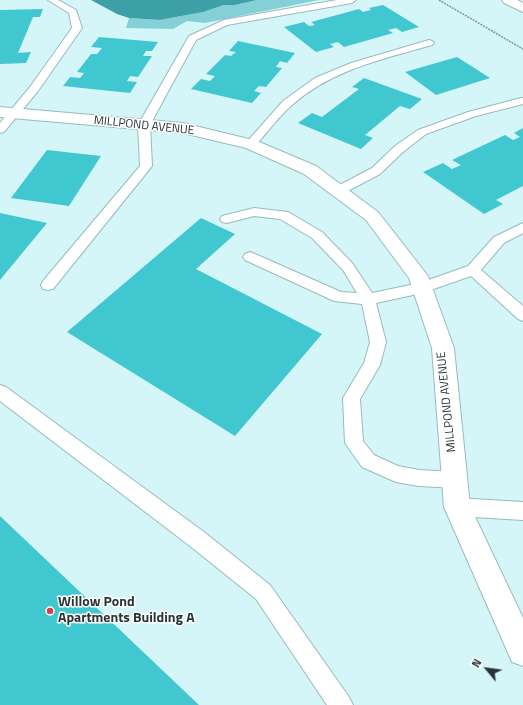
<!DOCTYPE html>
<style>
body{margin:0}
#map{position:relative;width:523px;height:705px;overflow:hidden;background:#d4f6f9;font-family:"Titillium Web",sans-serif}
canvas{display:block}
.north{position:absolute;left:467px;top:649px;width:40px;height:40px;-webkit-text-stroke:3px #fff;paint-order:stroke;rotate:299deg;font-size:11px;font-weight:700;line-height:16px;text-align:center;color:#283536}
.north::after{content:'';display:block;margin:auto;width:14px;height:18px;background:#283536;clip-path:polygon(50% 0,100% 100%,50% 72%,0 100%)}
</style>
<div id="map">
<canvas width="523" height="705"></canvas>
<div class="north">N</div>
</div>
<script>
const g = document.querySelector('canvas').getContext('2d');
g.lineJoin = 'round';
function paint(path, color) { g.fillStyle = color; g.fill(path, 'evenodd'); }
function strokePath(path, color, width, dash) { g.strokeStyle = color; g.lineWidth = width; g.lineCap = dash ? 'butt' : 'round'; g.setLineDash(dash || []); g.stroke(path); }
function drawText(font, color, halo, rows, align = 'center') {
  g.font = font + ' "Titillium Web",sans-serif'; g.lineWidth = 3; g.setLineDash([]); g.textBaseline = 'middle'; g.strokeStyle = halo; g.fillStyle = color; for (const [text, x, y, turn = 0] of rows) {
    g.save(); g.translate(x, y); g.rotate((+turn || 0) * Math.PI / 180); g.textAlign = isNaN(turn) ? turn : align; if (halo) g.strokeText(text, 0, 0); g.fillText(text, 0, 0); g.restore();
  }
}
paint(new Path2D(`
 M 257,0 L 319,0 L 205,23 L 187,21 L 173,29 L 126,28 L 129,18 L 160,20 L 203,12 L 224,5 L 235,5 Z`), '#84d0d6');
paint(new Path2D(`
 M 91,0 L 257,0 L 235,5 L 224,5 L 203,12 L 160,20 L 129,18 L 117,14 Z`), '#3ea0a7');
paint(new Path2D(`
 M 383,5 L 419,27 L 402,32 L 396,28 L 388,30 L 393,33 L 344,47 L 338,42 L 330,44 L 334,47 L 316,52 L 284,27 L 304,22 L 309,26 L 315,25 L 311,22 L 359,9 L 363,12 L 371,10 L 369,8 Z
 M 43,9 L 40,17 L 33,17 L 18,53 L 31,52 L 26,63 L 0,64 L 0,10 Z
 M 99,37 L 158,42 L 152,51 L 146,51 L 143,56 L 152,56 L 138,77 L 130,76 L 127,81 L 137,82 L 130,93 L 63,86 L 70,77 L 80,78 L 84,73 L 77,72 L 91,54 L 97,54 L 102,48 L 91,47 Z
 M 238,41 L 295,53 L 287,63 L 280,61 L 276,67 L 282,68 L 266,87 L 259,86 L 254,91 L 261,93 L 252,103 L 191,89 L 201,79 L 210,81 L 215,76 L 206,74 L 225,55 L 231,56 L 236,52 L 229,51 Z
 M 457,57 L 490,78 L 436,95 L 405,72 Z
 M 364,78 L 422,99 L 410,109 L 400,106 L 365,135 L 373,138 L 361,149 L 298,123 L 312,113 L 322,117 L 359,89 L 352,87 Z
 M 523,128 L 523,186 L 496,200 L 503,204 L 484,214 L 423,172 L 443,163 L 452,169 L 461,165 L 452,160 L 505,135 L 513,140 L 520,137 L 514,133 Z
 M 47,150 L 101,156 L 69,206 L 11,198 Z
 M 0,213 L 47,223 L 0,280 Z
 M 201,218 L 235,234 L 196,269 L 322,334 L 235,436 L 67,332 Z
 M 0,516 L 199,705 L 0,705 Z`), '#41c7d0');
const service = new Path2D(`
 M 48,0 L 58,0 L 76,10 L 82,28 L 38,91 L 4,132 L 0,133 L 0,123 L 30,87 L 72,28 L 69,13 Z
 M 337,0 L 356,0 L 352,3 L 227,25 L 196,40 L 150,125 L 152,166 L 53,289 L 48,290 L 43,289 L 41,285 L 43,281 L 140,166 L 138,125 L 189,36 L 224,20 Z
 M 429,40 L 432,41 L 434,43 L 432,45 C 383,59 331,70 292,105 C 278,117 267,133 255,146 L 247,146 L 245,144 L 283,101 L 315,78 L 351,63 Z
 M 521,98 L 523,98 L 523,104 L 476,116 L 426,134 L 403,152 L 380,174 L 342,194 L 334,194 L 332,191 L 334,188 L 372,168 L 395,146 L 418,130 L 468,112 Z
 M 254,208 L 288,212 L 322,232 L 353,264 L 372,293 L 420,283 L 468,266 L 494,237 L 523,223 L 523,233 L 504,243 L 481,270 L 523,306 L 523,321 L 518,319 L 471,276 L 422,293 L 376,303 L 386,342 L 380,365 L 360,399 L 363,441 L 374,455 L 398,466 L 419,470 L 455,472 L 462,474 L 464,480 L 462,486 L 455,488 L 419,486 L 396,482 L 362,467 L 345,443 L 343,398 L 364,363 L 370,342 L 362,304 L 334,301 L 245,260 L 243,257 L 245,254 L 250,252 L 255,254 L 341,292 L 357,293 L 343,270 L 312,238 L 280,219 L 254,216 L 227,223 L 222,222 L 220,219 L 222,216 Z
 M 0,385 L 6,387 L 204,532 L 270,585 L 349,697 L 353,705 L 327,705 L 256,599 L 190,546 L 0,401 Z
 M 457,498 L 523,502 L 523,520 L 457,516 L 450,513 L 447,507 L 450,501 Z`);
const minor = new Path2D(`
 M 0,107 L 183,123 L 257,141 L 316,166 L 378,212 L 428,276 L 454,348 L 470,506 L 523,618 L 523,666 L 512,662 L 444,507 L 432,348 L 409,278 L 366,220 L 304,174 L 246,148 L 183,133 L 0,117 Z`);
const trunk = new Path2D(`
 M 502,0 L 517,0 L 523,3 L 523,12 L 504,3 Z`);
strokePath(service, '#99babc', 2);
strokePath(minor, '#99babc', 2);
strokePath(trunk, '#99babc', 2);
strokePath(new Path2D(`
 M 439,0 L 523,49`), '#7e9698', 1.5, [2, 1]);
paint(service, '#fff');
paint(minor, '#fff');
paint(trunk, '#fff');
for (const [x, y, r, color] of [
 [50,611,4,"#d14149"]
]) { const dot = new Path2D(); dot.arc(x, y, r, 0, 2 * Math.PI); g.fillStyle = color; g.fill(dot); strokePath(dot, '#fff', 1.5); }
drawText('12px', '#283536', '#fff', [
 ["MILLPOND AVENUE",144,126,6],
 ["MILLPOND AVENUE",447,402,-96]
]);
drawText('bold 14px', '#283536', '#fff', [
 ["Willow Pond",58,603],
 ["Apartments Building A",58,619]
], 'left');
</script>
